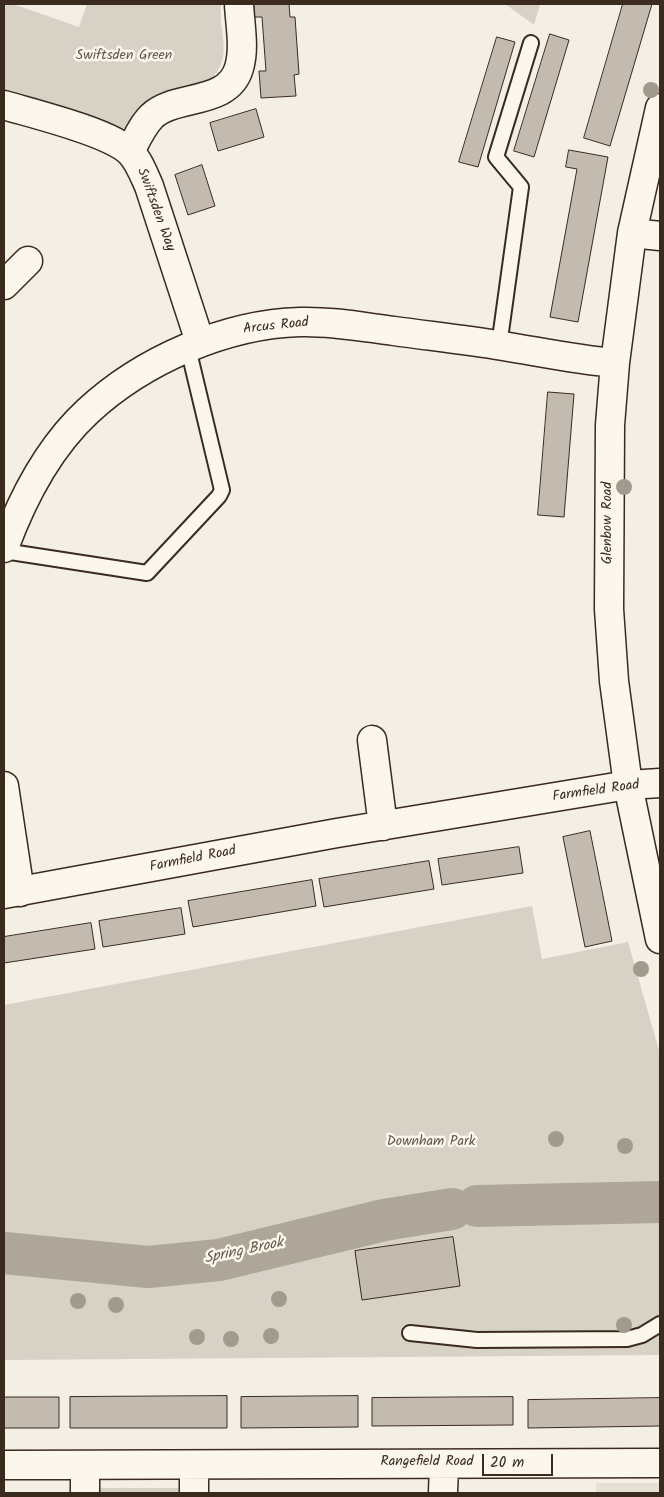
<!DOCTYPE html>
<style>
body{margin:0}
#map{position:relative;width:664px;height:1497px;overflow:hidden;background:#f3efe4;font-family:Kalam,sans-serif}
canvas{display:block}
.frame{position:absolute;inset:0;border:5px solid #3b2a1e;pointer-events:none}
.scale{position:absolute;left:482px;top:1454px;width:71px;height:22px;box-sizing:border-box;border:2px solid #3b2a1e;border-top:0;padding-left:6px;font-size:15px;line-height:18px;white-space:nowrap;color:#3b2a1e;-webkit-text-stroke:4px #fbf7ec;paint-order:stroke}
</style>
<div id="map">
<canvas width="664" height="1497"></canvas>
<div class="frame"></div>
<div class="scale">20 m</div>
</div>
<script>
const g = document.querySelector('canvas').getContext('2d');
g.lineJoin = 'round';
function paint(path, color) { g.fillStyle = color; g.fill(path, 'evenodd'); }
function strokePath(path, color, width, dash) { g.strokeStyle = color; g.lineWidth = width; g.lineCap = dash ? 'butt' : 'round'; g.setLineDash(dash || []); g.stroke(path); }
function drawText(font, color, halo, rows, align = 'center') {
  g.font = font + ' Kalam,sans-serif'; g.lineWidth = 5; g.setLineDash([]); g.textBaseline = 'middle'; g.strokeStyle = halo; g.fillStyle = color; for (const [text, x, y, turn = 0] of rows) {
    g.save(); g.translate(x, y); g.rotate((+turn || 0) * Math.PI / 180); g.textAlign = isNaN(turn) ? turn : align; if (halo) g.strokeText(text, 0, 0); g.fillText(text, 0, 0); g.restore();
  }
}
paint(new Path2D(`
 M 596,1483 L 660,1483 L 660,1493 L 596,1493 Z`), '#e5dfd4');
paint(new Path2D(`
 M 4,4 L 13,4 L 79,27 L 87,4 L 221,4 C 218,37 237,60 204,85 L 130,127 L 115,130 L 4,94 Z
 M 505,4 L 540,4 L 534,25 Z
 M 532,906 L 542,959 L 628,942 L 660,1054 L 660,1355 L 4,1360 L 4,1005 Z
 M 93,1488 L 184,1488 L 184,1493 L 93,1493 Z`), '#d8d1c6');
strokePath(new Path2D(`
 M 477,1206 L 660,1202
 M 4,1253 L 148,1267 L 219,1260 L 384,1220 L 452,1209`), '#afa69a', 42);
const building = new Path2D(`
 M 254,4 L 289,4 L 290,17 L 295,17 L 299,74 L 294,75 L 296,96 L 261,98 L 259,71 L 266,71 L 262,17 L 255,17 Z
 M 623,4 L 652,4 L 610,146 L 584,138 Z
 M 550,34 L 569,40 L 534,157 L 514,151 Z
 M 497,37 L 515,42 L 478,167 L 459,162 Z
 M 256,109 L 264,137 L 218,151 L 210,123 Z
 M 569,150 L 608,157 L 578,322 L 550,317 L 577,169 L 566,167 Z
 M 202,165 L 215,206 L 188,215 L 175,175 Z
 M 548,392 L 574,394 L 564,517 L 538,515 Z
 M 590,831 L 612,941 L 585,947 L 563,837 Z
 M 519,847 L 523,873 L 442,885 L 438,859 Z
 M 429,861 L 434,889 L 324,907 L 319,879 Z
 M 312,880 L 316,906 L 193,927 L 188,901 Z
 M 181,908 L 185,934 L 103,947 L 99,921 Z
 M 91,923 L 95,949 L 4,963 L 4,937 Z
 M 453,1237 L 460,1286 L 362,1300 L 355,1251 Z
 M 227,1396 L 227,1428 L 70,1428 L 70,1397 Z
 M 358,1396 L 358,1427 L 241,1428 L 241,1397 Z
 M 4,1397 L 59,1397 L 59,1428 L 4,1428 Z
 M 513,1397 L 513,1425 L 372,1426 L 372,1398 Z
 M 660,1398 L 660,1426 L 528,1428 L 528,1400 Z`);
paint(building, '#c3bbb0');
strokePath(building, '#3b2a1e', 1);
const service = new Path2D(`
 M 499,346 L 521,187 L 496,157 L 531,43
 M 4,551 L 147,573 L 219,496 L 222,490 L 188,348
 M 410,1333 L 477,1340 L 627,1339 L 642,1335 L 660,1324`);
const minor = new Path2D(`
 M 4,105 C 34,114 109,132 130,152 C 139,161 144,175 149,186 L 200,342
 M 660,108 L 632,233 L 615,363 L 610,425 L 609,609 L 614,681 L 628,785 L 660,939
 M 130,152 C 136,140 142,126 152,116 C 175,94 228,106 239,68 C 245,48 240,25 239,4
 M 632,233 L 660,236
 M 4,285 L 28,261
 M 4,548 C 22,499 49,447 88,411 C 143,360 226,324 300,322 C 331,321 363,327 394,331 C 430,336 466,340 503,346 C 540,352 577,360 615,363
 M 372,740 L 383,826
 M 4,786 L 20,892
 M 4,894 L 337,833 L 628,785 L 660,783
 M 4,1465 L 660,1463
 M 85,1493 L 85,1466
 M 194,1493 L 194,1465
 M 443,1493 L 444,1464`);
strokePath(service, '#3b2a1e', 18);
strokePath(minor, '#3b2a1e', 31);
strokePath(service, '#fbf7ec', 14);
strokePath(minor, '#fbf7ec', 28);
g.fillStyle = '#a39a8e';
for (const [x, y] of [
 [651,90],
 [624,487],
 [641,969],
 [556,1139],
 [625,1146],
 [279,1299],
 [78,1301],
 [116,1305],
 [624,1325],
 [271,1336],
 [197,1337],
 [231,1339]
]) { g.beginPath(); g.arc(x, y, 8, 0, 2 * Math.PI); g.fill(); }
drawText('14px', '#625448', '#fbf7ec', [
 ["Swiftsden Green",124,57],
 ["Downham Park",431,1143]
]);
drawText('14px', '#3b2a1e', '#fbf7ec', [
 ["Swiftsden Way",155,210,70],
 ["Arcus Road",276,327,-6],
 ["Glenbow Road",609,523,-90],
 ["Farmfield Road",596,792,-8],
 ["Farmfield Road",193,860,-11],
 ["Rangefield Road",427,1463]
]);
drawText('italic 15px', '#645549', '#fbf7ec', [
 ["Spring Brook",244,1252,-12]
]);
</script>
